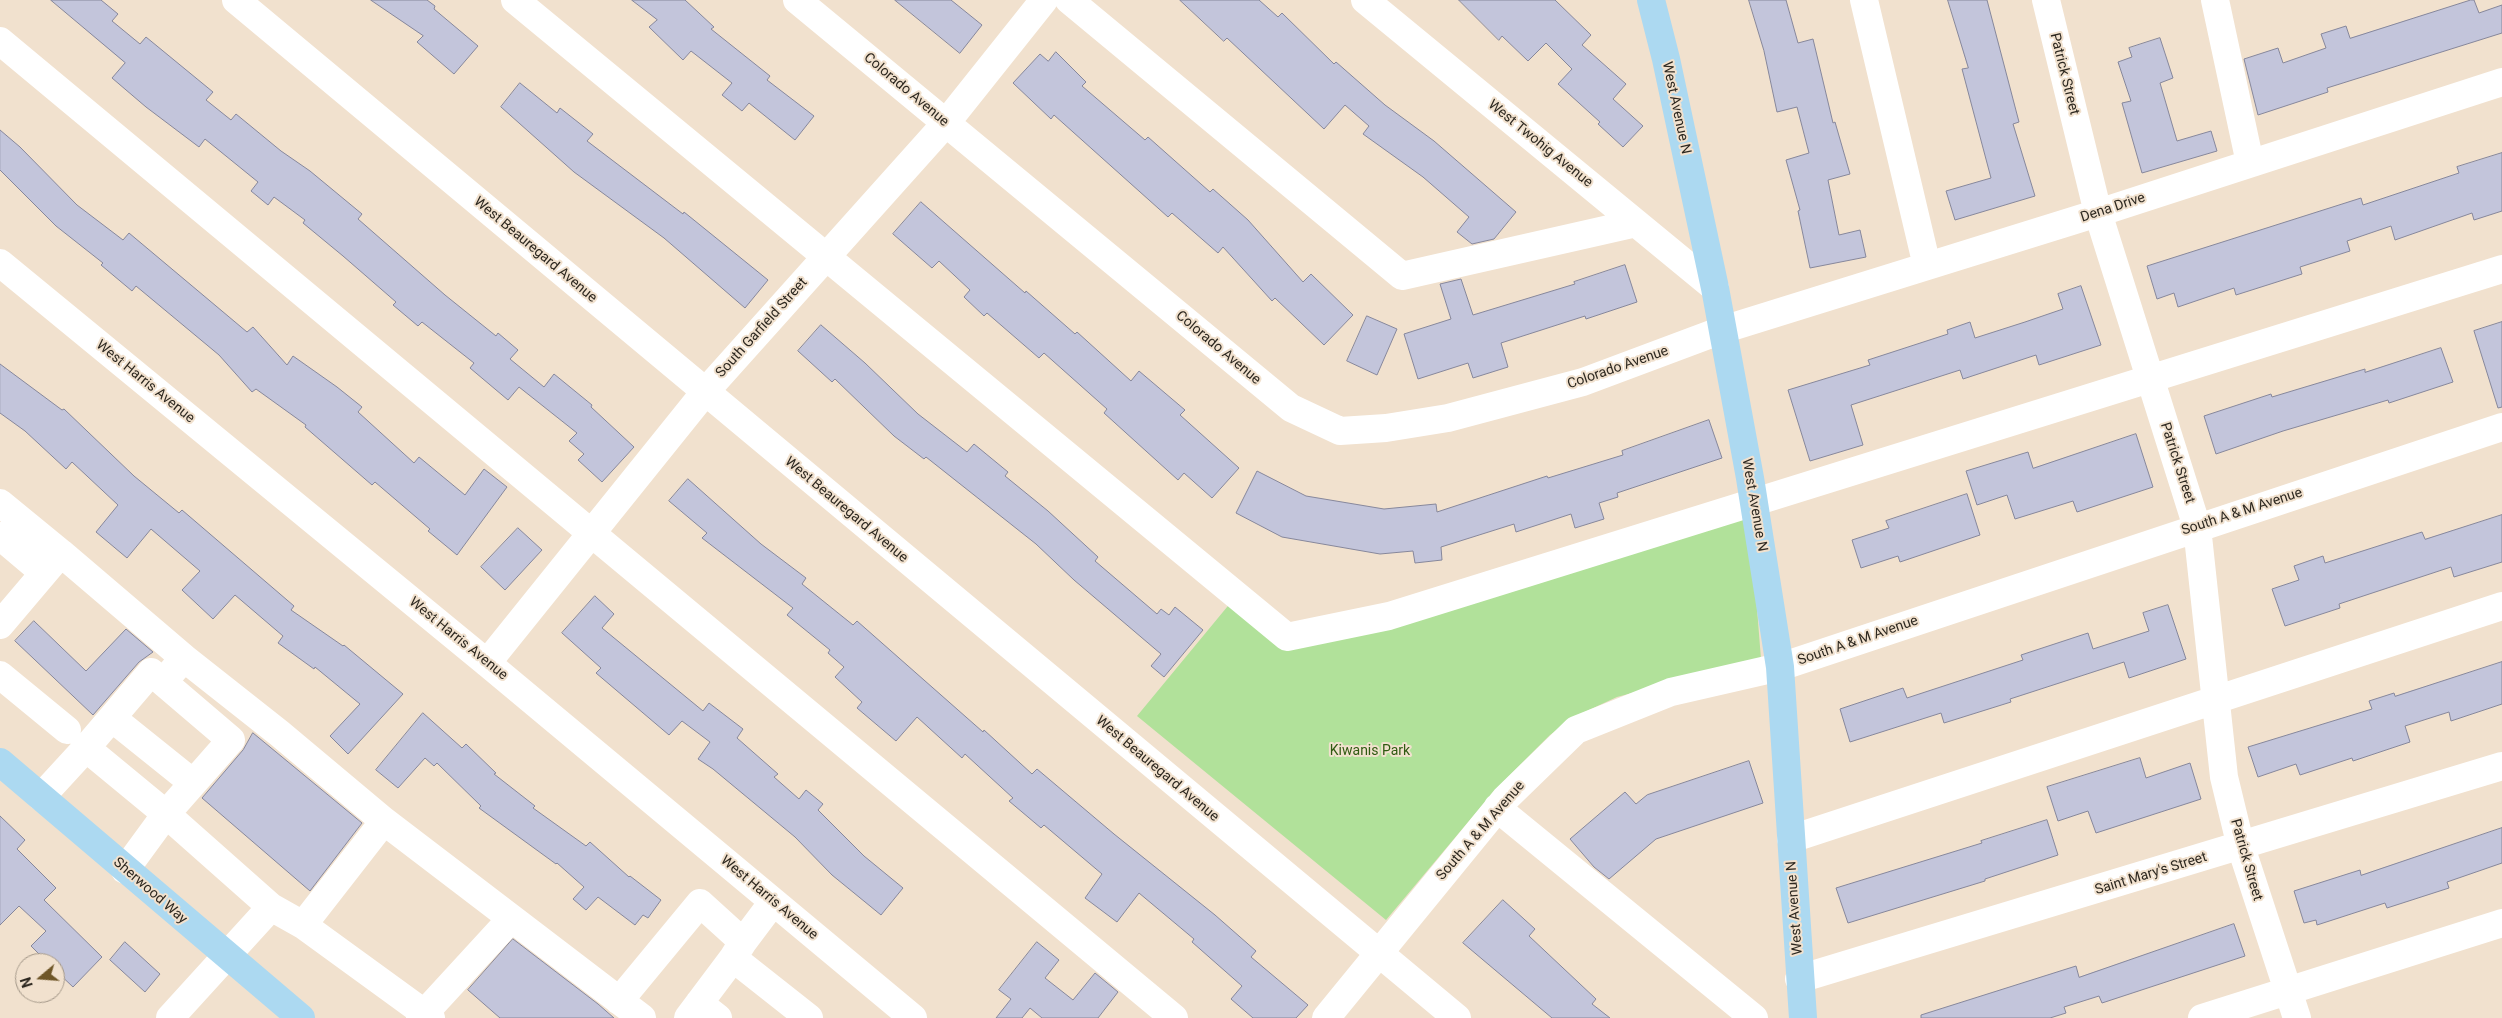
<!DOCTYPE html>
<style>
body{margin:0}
#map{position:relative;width:2502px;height:1018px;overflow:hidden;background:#f1e1ce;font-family:Roboto,sans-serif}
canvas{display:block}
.north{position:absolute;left:15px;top:953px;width:50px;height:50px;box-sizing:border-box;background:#f1e1ce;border:1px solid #a39788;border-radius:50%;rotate:252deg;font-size:14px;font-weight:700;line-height:20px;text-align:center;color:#2d2820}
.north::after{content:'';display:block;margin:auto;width:18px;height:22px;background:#6f5627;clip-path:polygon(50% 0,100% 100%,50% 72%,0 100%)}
</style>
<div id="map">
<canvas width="2502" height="1018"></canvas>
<div class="north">N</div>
</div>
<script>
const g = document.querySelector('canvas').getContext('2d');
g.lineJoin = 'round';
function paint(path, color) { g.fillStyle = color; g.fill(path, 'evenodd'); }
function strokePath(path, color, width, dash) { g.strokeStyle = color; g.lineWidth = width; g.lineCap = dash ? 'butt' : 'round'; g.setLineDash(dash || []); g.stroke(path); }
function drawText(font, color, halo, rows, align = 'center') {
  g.font = font + ' Roboto,sans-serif'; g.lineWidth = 4; g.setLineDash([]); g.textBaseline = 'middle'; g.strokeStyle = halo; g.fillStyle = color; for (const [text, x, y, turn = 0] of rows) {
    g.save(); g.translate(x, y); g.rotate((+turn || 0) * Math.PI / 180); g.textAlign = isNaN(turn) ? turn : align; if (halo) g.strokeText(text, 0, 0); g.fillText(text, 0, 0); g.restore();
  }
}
paint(new Path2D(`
 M 1749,508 L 1761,659 L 1617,697 L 1576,716 L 1550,735 L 1495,790 L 1386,920 L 1137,716 L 1232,601 L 1288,645 Z`), '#b1e19a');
const building = new Path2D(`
 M 51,0 L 101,0 L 118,14 L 112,21 L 140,44 L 146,37 L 213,92 L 206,100 L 231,120 L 236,114 L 281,151 L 310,171 L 362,214 L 358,219 L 445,295 L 496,336 L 498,333 L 518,350 L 510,359 L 544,387 L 554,374 L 592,405 L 591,407 L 634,447 L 602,482 L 578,460 L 584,454 L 569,441 L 577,433 L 519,387 L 508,400 L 470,368 L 474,363 L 422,322 L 418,326 L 393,305 L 396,302 L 343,256 L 303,223 L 305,220 L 274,197 L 268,205 L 251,191 L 258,182 L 205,139 L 199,147 L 146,107 L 112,78 L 125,63 Z
 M 371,0 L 427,0 L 435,6 L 434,9 L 478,46 L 454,74 L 417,42 L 423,36 Z
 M 632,0 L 685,0 L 714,27 L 711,29 L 770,76 L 767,80 L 814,116 L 795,140 L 749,103 L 742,111 L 722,95 L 732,83 L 691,51 L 683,60 L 649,27 L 657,20 Z
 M 895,0 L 951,0 L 982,25 L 960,53 Z
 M 1180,0 L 1259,0 L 1278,17 L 1282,13 L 1334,64 L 1336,62 L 1385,105 L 1434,141 L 1516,212 L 1494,239 L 1472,244 L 1457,232 L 1469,217 L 1423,177 L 1363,134 L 1369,126 L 1345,105 L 1324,129 L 1227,38 L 1224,41 Z
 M 1459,0 L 1555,0 L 1591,35 L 1582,45 L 1626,84 L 1613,99 L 1643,126 L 1623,147 L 1598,124 L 1600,122 L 1558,84 L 1572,69 L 1546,43 L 1528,61 L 1502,36 L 1499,40 Z
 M 1749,0 L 1786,0 L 1798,43 L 1813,39 L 1833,123 L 1835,122 L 1850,174 L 1828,180 L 1839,235 L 1860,230 L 1866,257 L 1810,268 L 1798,211 L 1800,210 L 1786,160 L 1809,153 L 1797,107 L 1777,112 L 1764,51 Z
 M 1948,0 L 1987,0 L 2019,122 L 2013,124 L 2035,196 L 1955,220 L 1946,191 L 1991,178 L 1962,69 L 1968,68 Z
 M 2471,0 L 2474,0 L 2479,13 L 2502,5 L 2502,33 L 2327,88 L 2328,92 L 2258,115 L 2244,59 L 2278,48 L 2283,63 L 2326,48 L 2321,34 L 2346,26 L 2350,38 Z
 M 2160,38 L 2173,78 L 2160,83 L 2177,141 L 2211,131 L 2217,151 L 2142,173 L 2122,103 L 2131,101 L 2118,62 L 2132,57 L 2129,48 Z
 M 1056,52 L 1086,82 L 1082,86 L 1145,140 L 1148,137 L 1210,192 L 1213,189 L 1248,220 L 1303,282 L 1311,274 L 1353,315 L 1324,345 L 1275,298 L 1272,301 L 1223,247 L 1218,253 L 1172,213 L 1168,217 L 1054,115 L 1051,119 L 1013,83 L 1040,54 L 1048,61 Z
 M 520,83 L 557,113 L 560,108 L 593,134 L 587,141 L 683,214 L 684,212 L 768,280 L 745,308 L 664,238 L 574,172 L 501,107 Z
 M 0,130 L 20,147 L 77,205 L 123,240 L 129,233 L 247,332 L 253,327 L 287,365 L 293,356 L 337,387 L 362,407 L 358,412 L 414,463 L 419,457 L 465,495 L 484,469 L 507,487 L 457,555 L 428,531 L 430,529 L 375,482 L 372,485 L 305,427 L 306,425 L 256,389 L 252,392 L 219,355 L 136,286 L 132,291 L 101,265 L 103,263 L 56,226 L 0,170 Z
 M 2502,153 L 2502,211 L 2474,220 L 2472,213 L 2395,240 L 2391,226 L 2347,241 L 2350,251 L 2300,267 L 2302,274 L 2236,295 L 2234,288 L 2178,307 L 2174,293 L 2157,299 L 2147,266 L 2361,198 L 2363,205 L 2459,173 L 2457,167 Z
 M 921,202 L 1025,293 L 1026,291 L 1075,334 L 1077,332 L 1131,381 L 1139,371 L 1185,410 L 1180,415 L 1239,468 L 1212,498 L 1184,473 L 1178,480 L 1104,413 L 1107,409 L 1044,353 L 1039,358 L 987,313 L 984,316 L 964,297 L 970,290 L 939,261 L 932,268 L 893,234 Z
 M 1625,265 L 1637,302 L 1586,319 L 1585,316 L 1501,343 L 1508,367 L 1473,378 L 1468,363 L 1418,379 L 1404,334 L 1451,319 L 1440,284 L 1461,279 L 1473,315 L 1575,284 L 1574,282 Z
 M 2081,286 L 2101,345 L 2039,365 L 2036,355 L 1963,379 L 1960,370 L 1851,405 L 1863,445 L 1810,461 L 1788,390 L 1870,365 L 1868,360 L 1948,334 L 1947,330 L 1970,322 L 1975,338 L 2025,322 L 2063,309 L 2058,294 Z
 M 1367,316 L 1397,329 L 1377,375 L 1347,361 Z
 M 2502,322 L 2502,407 L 2498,408 L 2474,331 Z
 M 821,325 L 865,363 L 918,414 L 967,452 L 974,444 L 1008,472 L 1005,476 L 1048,511 L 1098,557 L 1095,561 L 1157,614 L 1161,609 L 1169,615 L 1175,607 L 1203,630 L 1164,677 L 1151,666 L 1161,654 L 1074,580 L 1036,544 L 926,457 L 924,459 L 894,436 L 835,379 L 832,382 L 798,351 Z
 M 2441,348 L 2453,382 L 2389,403 L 2388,400 L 2283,431 L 2216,454 L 2204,416 L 2271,394 L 2272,397 L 2365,369 L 2365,372 Z
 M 0,364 L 62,410 L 64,409 L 134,476 L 179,513 L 182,510 L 294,606 L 291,610 L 343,646 L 344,645 L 403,694 L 348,754 L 330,736 L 360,704 L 315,667 L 314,669 L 278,643 L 283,636 L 235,595 L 213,619 L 182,590 L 200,571 L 151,529 L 127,558 L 96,532 L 118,505 L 72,462 L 66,469 L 25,431 L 0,413 Z
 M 1709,420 L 1722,458 L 1617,493 L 1618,497 L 1599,503 L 1604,519 L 1575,528 L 1571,514 L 1516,532 L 1514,524 L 1441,547 L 1442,560 L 1415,563 L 1413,551 L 1380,554 L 1282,537 L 1236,513 L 1257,471 L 1306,496 L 1384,509 L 1436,504 L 1437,512 L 1547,476 L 1548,478 L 1623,455 L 1622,451 Z
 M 2136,434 L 2153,487 L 2077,512 L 2073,501 L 2015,519 L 2007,495 L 1977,505 L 1966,471 L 2028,452 L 2033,468 Z
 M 688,479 L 761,544 L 806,578 L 802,584 L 853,625 L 857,621 L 983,732 L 984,730 L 1032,774 L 1037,769 L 1114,834 L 1215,915 L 1256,951 L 1251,957 L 1308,1005 L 1296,1018 L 1253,1018 L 1231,999 L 1242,986 L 1192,942 L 1194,939 L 1139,893 L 1117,922 L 1085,898 L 1102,874 L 1044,825 L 1041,828 L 1009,801 L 1013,798 L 965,754 L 962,758 L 917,717 L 896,741 L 857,708 L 862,702 L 835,677 L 844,667 L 828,653 L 830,650 L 787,615 L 793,608 L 702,538 L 707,533 L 669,501 Z
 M 1967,494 L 1980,535 L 1900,562 L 1898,556 L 1861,568 L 1852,540 L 1889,528 L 1886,521 Z
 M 2502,515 L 2502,562 L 2454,577 L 2451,567 L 2339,604 L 2340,608 L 2285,626 L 2272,589 L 2299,580 L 2294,566 L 2323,556 L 2325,563 L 2422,532 L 2425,539 Z
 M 518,528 L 542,550 L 505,590 L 481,567 Z
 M 595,596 L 614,614 L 602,628 L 703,711 L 709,703 L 743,729 L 737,738 L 778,774 L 774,777 L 799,799 L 806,790 L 823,804 L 818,810 L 864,856 L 903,888 L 881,915 L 832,875 L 795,837 L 713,769 L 698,759 L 710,742 L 682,721 L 669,735 L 596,673 L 601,668 L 562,633 Z
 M 2168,605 L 2186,659 L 2129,678 L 2124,662 L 2010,699 L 2011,702 L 1944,723 L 1941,713 L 1850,742 L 1840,709 L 1903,688 L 1907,698 L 2023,660 L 2021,655 L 2088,633 L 2093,649 L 2149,631 L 2143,613 Z
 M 34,621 L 86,671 L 126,629 L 153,652 L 139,662 L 93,715 L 15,641 Z
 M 2502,662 L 2502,704 L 2451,721 L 2449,712 L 2405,726 L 2410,742 L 2353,761 L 2352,758 L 2300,775 L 2296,764 L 2258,777 L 2248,747 L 2372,709 L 2369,701 L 2394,693 L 2395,696 Z
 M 423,713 L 462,748 L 466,744 L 496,773 L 494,774 L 535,806 L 533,808 L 586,846 L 590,842 L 629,877 L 630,876 L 661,900 L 648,918 L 643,915 L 635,925 L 598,897 L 586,910 L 573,899 L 584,887 L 557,863 L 556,864 L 479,808 L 481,806 L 437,763 L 434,766 L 425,758 L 398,788 L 376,770 Z
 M 253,733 L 362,823 L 310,891 L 202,798 L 243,750 Z
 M 2140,758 L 2146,778 L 2190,763 L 2201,799 L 2096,833 L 2088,811 L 2058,821 L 2047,787 Z
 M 1749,761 L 1763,803 L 1656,839 L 1609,879 L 1594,867 L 1570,839 L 1625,792 L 1636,804 L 1647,795 Z
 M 0,816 L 25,840 L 17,849 L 56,888 L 44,900 L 102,957 L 73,987 L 55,970 L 55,963 L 48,963 L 31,946 L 46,931 L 19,906 L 0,925 Z
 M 2047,820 L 2058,855 L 1985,879 L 1985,881 L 1848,923 L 1836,888 L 1982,843 L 1981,841 Z
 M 2502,828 L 2502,863 L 2447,882 L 2449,888 L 2387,908 L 2385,903 L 2317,925 L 2316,920 L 2304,923 L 2294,891 L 2360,870 L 2361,875 Z
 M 1503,900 L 1535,929 L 1529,936 L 1596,999 L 1592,1004 L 1610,1018 L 1552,1018 L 1463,943 Z
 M 2234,924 L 2245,956 L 2102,1003 L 2099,996 L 2064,1007 L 2066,1013 L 2050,1018 L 1921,1018 L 1921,1015 L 2076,966 L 2079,977 Z
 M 513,939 L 598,1004 L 614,1018 L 500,1018 L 468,990 Z
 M 125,942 L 160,974 L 145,992 L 110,960 Z
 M 1037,942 L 1059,960 L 1045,978 L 1073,1000 L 1095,973 L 1118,992 L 1098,1018 L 1042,1018 L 1030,1008 L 1022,1018 L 996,1018 L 1011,999 L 999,990 Z`);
paint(building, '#c3c5db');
strokePath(building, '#86879b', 1);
strokePath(new Path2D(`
 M 236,0 L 1457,1018
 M 515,0 L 1287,637 L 1389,616 L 2502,269
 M 797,0 L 1291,408 L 1340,431 L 1386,428 L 1448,418 L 1583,382 L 1722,330 L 2098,213 L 2502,82
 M 1069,0 L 1402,276 L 1636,223
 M 1365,0 L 1715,288
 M 1864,0 L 1927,266
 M 2046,0 L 2098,213 L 2197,527 L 2224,777 L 2241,847 L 2297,1018
 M 2215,0 L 2250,163
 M 0,41 L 1174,1018
 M 0,263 L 487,663 L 913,1018
 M 0,503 L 61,553 L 0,625
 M 0,536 L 44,573
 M 184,658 L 279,733 L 384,821 L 642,1018
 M 487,663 L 705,392 L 946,123 L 1044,0
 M 0,675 L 67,730
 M 112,718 L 193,783
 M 86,748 L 151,672 L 163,682
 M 41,797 L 86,748 L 166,814 L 231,740 L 163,682 L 184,658 L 61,553
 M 1497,808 L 1754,1018
 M 1791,839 L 2502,606
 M 125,870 L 166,814 L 271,907 L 303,925 L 431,1018
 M 303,925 L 384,821
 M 743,942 L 773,902
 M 1799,979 L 2502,766
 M 619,1001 L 700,903 L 743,942 L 733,958
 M 699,1003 L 718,1018
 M 170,1018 L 271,907
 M 420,1018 L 510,920
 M 688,1018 L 733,958 L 809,1018
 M 1326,1018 L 1505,799 L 1576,730 L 1671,692 L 1780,667 L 2502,427
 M 2202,1018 L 2502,923`), '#fff', 28);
strokePath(new Path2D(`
 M 1651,0 L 1666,59 L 1715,288 L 1750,478 L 1780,667 L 1803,1018
 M 0,762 L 301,1018`), '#acd9f1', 28);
drawText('14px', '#2d2820', '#f1e1ce', [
 ["Patrick Street",2064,74,76],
 ["Colorado Avenue",906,90,40],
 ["West Avenue N",1676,108,78],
 ["West Twohig Avenue",1540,144,39],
 ["Dena Drive",2113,208,-18],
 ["West Beauregard Avenue",535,250,40],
 ["South Garfield Street",762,328,-48],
 ["Colorado Avenue",1218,348,40],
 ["Colorado Avenue",1618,368,-19],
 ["West Harris Avenue",145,382,39],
 ["Patrick Street",2177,463,72],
 ["West Avenue N",1754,505,80],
 ["West Beauregard Avenue",846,510,40],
 ["South A & M Avenue",2242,512,-18],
 ["West Harris Avenue",458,639,39],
 ["South A & M Avenue",1858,641,-19],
 ["West Beauregard Avenue",1157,769,40],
 ["South A & M Avenue",1481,831,-49],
 ["Patrick Street",2246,860,74],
 ["Saint Mary's Street",2151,874,-17],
 ["Sherwood Way",150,891,41],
 ["West Harris Avenue",769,898,40],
 ["West Avenue N",1795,908,-94]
]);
drawText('14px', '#2f5a11', '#f1e1ce', [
 ["Kiwanis Park",1370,751]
]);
</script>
